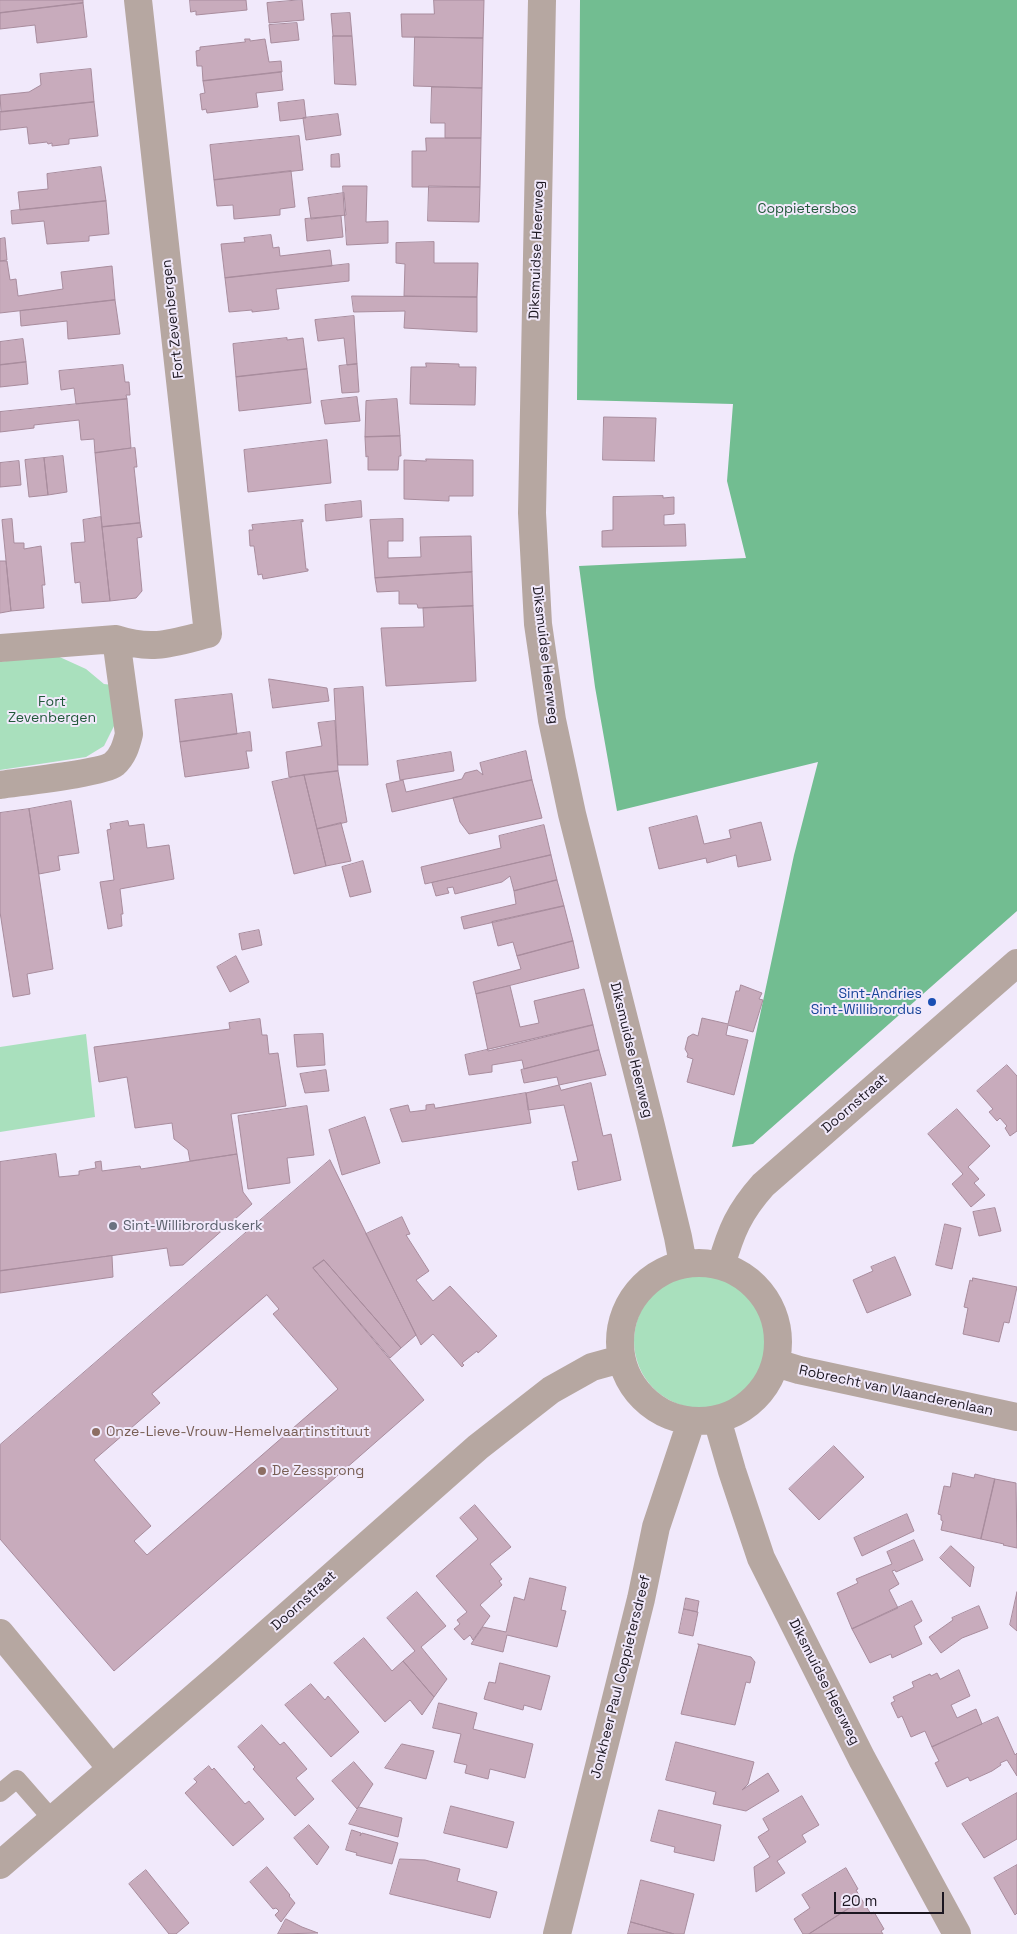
<!DOCTYPE html>
<style>
body{margin:0}
#map{position:relative;width:1017px;height:1934px;overflow:hidden;background:#f1e9fb;font-family:"Space Grotesk",sans-serif}
canvas{display:block}
.scale{position:absolute;left:834px;top:1892px;width:110px;height:22px;box-sizing:border-box;border:2px solid #1b1620;border-top:0;padding-left:6px;font-size:15px;line-height:18px;white-space:nowrap;color:#1b1620;-webkit-text-stroke:4px #f1e9fb;paint-order:stroke}
</style>
<div id="map">
<canvas width="1017" height="1934"></canvas>
<div class="scale">20 m</div>
</div>
<script>
const g = document.querySelector('canvas').getContext('2d');
g.lineJoin = 'round';
function paint(path, color) { g.fillStyle = color; g.fill(path, 'evenodd'); }
function strokePath(path, color, width, dash) { g.strokeStyle = color; g.lineWidth = width; g.lineCap = dash ? 'butt' : 'round'; g.setLineDash(dash || []); g.stroke(path); }
function drawText(font, color, halo, rows, align = 'center') {
  g.font = font + ' "Space Grotesk",sans-serif'; g.lineWidth = 4; g.setLineDash([]); g.textBaseline = 'middle'; g.strokeStyle = halo; g.fillStyle = color; for (const [text, x, y, turn = 0] of rows) {
    g.save(); g.translate(x, y); g.rotate((+turn || 0) * Math.PI / 180); g.textAlign = isNaN(turn) ? turn : align; if (halo) g.strokeText(text, 0, 0); g.fillText(text, 0, 0); g.restore();
  }
}
paint(new Path2D(`
 M 53,654 L 86,669 L 104,684 L 113,685 L 116,722 L 104,746 L 86,757 L 0,770 L 0,662 Z
 M 86,1034 L 95,1117 L 0,1132 L 0,1047 Z
 M634 1341a67 67 0 1 1 134 0a67 67 0 1 1-134 0Z`), '#a9e0bd');
paint(new Path2D(`
 M 580,0 L 1017,0 L 1017,911 L 753,1144 L 732,1147 L 794,855 L 818,762 L 617,811 L 595,687 L 579,566 L 746,558 L 727,481 L 733,404 L 577,400 Z`), '#72bd91');
const building = new Path2D(`
 M 0,0 L 83,0 L 83,3 L 0,13 Z
 M 190,0 L 246,0 L 247,10 L 196,15 L 196,11 L 191,12 Z
 M 302,0 L 304,20 L 269,23 L 267,3 Z
 M 434,0 L 484,0 L 483,38 L 402,37 L 401,14 L 434,14 Z
 M 83,3 L 87,37 L 37,43 L 35,25 L 0,29 L 0,13 Z
 M 350,13 L 352,36 L 333,36 L 331,14 Z
 M 297,23 L 299,40 L 271,43 L 269,25 Z
 M 333,36 L 352,36 L 356,85 L 335,84 Z
 M 415,37 L 483,38 L 482,88 L 414,86 Z
 M 245,39 L 250,39 L 250,41 L 265,39 L 269,62 L 281,61 L 282,72 L 203,81 L 202,66 L 197,66 L 196,51 L 200,50 L 200,47 L 245,42 Z
 M 91,69 L 94,102 L 1,112 L 0,95 L 29,92 L 41,85 L 40,74 Z
 M 281,72 L 283,90 L 256,93 L 258,107 L 207,113 L 206,109 L 202,110 L 200,94 L 205,93 L 203,81 Z
 M 432,87 L 482,88 L 481,138 L 445,138 L 445,123 L 431,123 Z
 M 304,100 L 306,118 L 280,121 L 278,103 Z
 M 94,102 L 98,136 L 69,139 L 69,144 L 52,146 L 52,143 L 48,144 L 47,142 L 29,144 L 27,127 L 0,130 L 0,112 Z
 M 338,114 L 341,135 L 306,140 L 303,118 Z
 M 299,136 L 303,170 L 214,180 L 210,145 Z
 M 426,138 L 481,138 L 480,187 L 412,187 L 412,151 L 426,151 Z
 M 339,154 L 340,167 L 331,167 L 331,155 Z
 M 101,167 L 106,201 L 20,210 L 18,192 L 48,189 L 47,174 Z
 M 291,171 L 295,207 L 280,209 L 280,215 L 234,219 L 233,205 L 217,206 L 214,180 Z
 M 343,186 L 367,186 L 366,222 L 388,221 L 388,243 L 347,245 Z
 M 429,186 L 480,187 L 479,222 L 428,221 Z
 M 344,193 L 346,215 L 311,219 L 308,198 Z
 M 106,201 L 109,234 L 89,236 L 89,241 L 47,244 L 44,221 L 12,224 L 11,211 Z
 M 341,216 L 343,237 L 307,241 L 305,219 Z
 M 271,235 L 273,248 L 279,247 L 280,256 L 330,250 L 332,266 L 225,278 L 221,244 L 245,242 L 244,238 Z
 M 5,238 L 7,260 L 0,261 L 0,239 Z
 M 434,242 L 434,263 L 478,263 L 477,297 L 404,296 L 405,264 L 396,263 L 396,243 Z
 M 0,261 L 7,261 L 10,280 L 16,279 L 18,296 L 63,289 L 61,272 L 112,266 L 115,300 L 0,313 Z
 M 349,264 L 349,281 L 276,289 L 279,309 L 252,312 L 252,310 L 229,312 L 225,278 Z
 M 352,296 L 477,297 L 477,332 L 404,328 L 405,311 L 354,312 Z
 M 115,300 L 120,334 L 68,339 L 67,321 L 21,326 L 20,311 Z
 M 354,316 L 357,364 L 347,365 L 344,338 L 318,341 L 315,320 Z
 M 287,338 L 287,340 L 303,338 L 307,369 L 236,377 L 233,344 Z
 M 23,339 L 26,362 L 0,365 L 0,342 Z
 M 26,362 L 28,384 L 0,387 L 0,365 Z
 M 426,363 L 459,364 L 459,367 L 476,367 L 475,405 L 410,404 L 411,367 L 426,367 Z
 M 357,364 L 359,392 L 342,393 L 339,366 Z
 M 123,365 L 125,382 L 129,382 L 130,395 L 126,395 L 127,399 L 76,404 L 74,388 L 61,390 L 59,371 Z
 M 307,369 L 311,403 L 239,411 L 236,377 Z
 M 357,397 L 360,421 L 325,424 L 321,401 Z
 M 127,399 L 131,448 L 95,453 L 94,439 L 81,440 L 79,420 L 34,425 L 34,428 L 0,432 L 0,412 Z
 M 397,399 L 400,436 L 365,437 L 366,401 Z
 M 604,417 L 656,418 L 654,460 L 655,461 L 603,460 Z
 M 400,436 L 401,456 L 399,456 L 398,470 L 368,470 L 368,456 L 366,457 L 365,437 Z
 M 327,440 L 331,483 L 248,492 L 244,450 Z
 M 135,448 L 137,467 L 134,467 L 140,523 L 102,527 L 95,453 Z
 M 63,456 L 67,492 L 48,495 L 44,458 Z
 M 44,458 L 48,495 L 29,497 L 25,460 Z
 M 426,459 L 473,460 L 473,496 L 449,496 L 449,501 L 404,499 L 404,460 L 426,461 Z
 M 19,461 L 21,485 L 0,487 L 0,463 Z
 M 663,496 L 663,498 L 674,497 L 674,514 L 664,515 L 664,525 L 685,524 L 686,546 L 602,547 L 602,531 L 613,530 L 613,497 Z
 M 361,501 L 362,517 L 326,521 L 325,505 Z
 M 101,517 L 110,601 L 82,603 L 80,582 L 75,583 L 71,543 L 85,542 L 83,520 Z
 M 12,519 L 14,543 L 24,543 L 24,549 L 41,546 L 45,585 L 42,585 L 44,608 L 11,611 L 2,520 Z
 M 403,519 L 403,541 L 388,541 L 388,558 L 421,557 L 420,537 L 471,536 L 472,572 L 375,578 L 370,520 Z
 M 303,520 L 303,522 L 301,521 L 306,569 L 308,569 L 308,571 L 263,579 L 262,574 L 258,575 L 254,546 L 250,546 L 249,530 L 253,530 L 252,525 Z
 M 140,523 L 142,537 L 137,538 L 142,591 L 136,598 L 110,601 L 102,527 Z
 M 0,561 L 6,561 L 11,611 L 0,613 Z
 M 472,572 L 473,606 L 423,608 L 418,608 L 417,604 L 399,604 L 399,591 L 377,592 L 375,578 Z
 M 473,606 L 476,681 L 386,686 L 381,628 L 424,627 L 423,608 Z
 M 269,679 L 327,688 L 329,701 L 273,708 Z
 M 363,687 L 368,765 L 338,765 L 334,689 Z
 M 232,694 L 237,734 L 180,742 L 175,700 Z
 M 335,721 L 338,771 L 289,777 L 286,752 L 322,746 L 318,723 Z
 M 250,732 L 252,751 L 246,751 L 249,768 L 185,777 L 180,742 Z
 M 526,751 L 532,780 L 392,812 L 386,784 L 403,780 L 406,792 L 462,779 L 465,773 L 477,770 L 483,775 L 480,763 Z
 M 451,752 L 454,771 L 400,780 L 397,761 Z
 M 338,771 L 347,822 L 317,829 L 304,775 Z
 M 304,775 L 326,866 L 294,874 L 272,782 Z
 M 532,780 L 542,818 L 469,834 L 460,822 L 453,798 Z
 M 71,801 L 79,853 L 58,856 L 60,870 L 39,874 L 29,809 Z
 M 29,809 L 53,969 L 27,974 L 30,994 L 13,997 L 0,912 L 0,813 Z
 M 697,816 L 704,844 L 731,838 L 729,830 L 761,822 L 771,860 L 738,867 L 736,855 L 707,863 L 706,858 L 659,869 L 649,828 Z
 M 128,821 L 129,826 L 144,824 L 147,848 L 169,845 L 174,879 L 120,889 L 123,914 L 121,914 L 122,926 L 108,929 L 100,882 L 114,880 L 107,830 L 111,829 L 110,824 Z
 M 341,823 L 351,861 L 326,866 L 317,829 Z
 M 544,825 L 551,855 L 425,884 L 421,867 L 501,848 L 499,836 Z
 M 551,855 L 557,880 L 514,891 L 510,876 L 502,882 L 455,894 L 453,887 L 447,888 L 449,893 L 436,896 L 432,883 Z
 M 363,861 L 371,892 L 350,897 L 342,867 Z
 M 557,880 L 564,906 L 464,929 L 461,917 L 516,904 L 514,891 Z
 M 564,906 L 573,941 L 517,956 L 513,942 L 498,946 L 492,922 Z
 M 259,930 L 262,945 L 242,950 L 239,934 Z
 M 573,941 L 579,968 L 476,994 L 473,982 L 521,969 L 517,956 Z
 M 236,956 L 249,982 L 230,992 L 217,967 Z
 M 741,985 L 762,993 L 759,999 L 763,1000 L 753,1032 L 728,1025 L 726,1035 L 748,1040 L 734,1095 L 687,1082 L 693,1059 L 687,1057 L 688,1054 L 685,1049 L 688,1037 L 693,1034 L 698,1036 L 702,1018 L 728,1024 L 736,991 L 739,991 Z
 M 510,986 L 520,1027 L 539,1023 L 534,1001 L 584,989 L 593,1025 L 488,1051 L 476,994 Z
 M 260,1019 L 262,1035 L 267,1035 L 269,1054 L 278,1053 L 286,1106 L 231,1114 L 237,1154 L 190,1161 L 188,1150 L 174,1139 L 172,1123 L 135,1128 L 127,1077 L 99,1082 L 94,1047 L 230,1029 L 229,1023 Z
 M 593,1025 L 599,1050 L 524,1069 L 522,1060 L 492,1065 L 492,1072 L 469,1075 L 465,1055 Z
 M 323,1034 L 325,1065 L 297,1067 L 294,1035 Z
 M 599,1050 L 606,1075 L 559,1085 L 557,1077 L 524,1083 L 521,1070 Z
 M 1007,1065 L 1017,1076 L 1017,1131 L 1010,1136 L 1005,1128 L 1007,1126 L 1000,1118 L 997,1121 L 989,1112 L 993,1109 L 977,1091 Z
 M 326,1070 L 329,1091 L 305,1093 L 300,1074 Z
 M 591,1083 L 603,1136 L 611,1134 L 621,1180 L 578,1190 L 572,1162 L 578,1161 L 564,1105 L 528,1110 L 526,1093 L 559,1085 L 561,1090 Z
 M 526,1093 L 531,1123 L 402,1142 L 390,1109 L 408,1105 L 410,1112 L 426,1110 L 426,1105 L 434,1104 L 435,1108 Z
 M 307,1106 L 314,1155 L 287,1158 L 290,1183 L 248,1189 L 238,1116 Z
 M 957,1109 L 990,1146 L 968,1167 L 979,1179 L 974,1183 L 985,1195 L 971,1207 L 952,1184 L 963,1174 L 928,1134 Z
 M 365,1117 L 380,1163 L 342,1175 L 329,1130 Z
 M 56,1154 L 59,1177 L 79,1175 L 79,1171 L 96,1168 L 95,1162 L 101,1161 L 102,1171 L 140,1166 L 141,1169 L 237,1154 L 243,1192 L 252,1204 L 183,1265 L 170,1266 L 167,1248 L 0,1271 L 0,1162 Z
 M 330,1160 L 416,1335 L 401,1348 L 324,1260 L 313,1268 L 424,1400 L 114,1671 L 0,1539 L 0,1445 ZM 267,1295 L 279,1309 L 273,1314 L 338,1389 L 147,1555 L 134,1541 L 151,1526 L 94,1460 L 160,1403 L 152,1394 Z
 M 995,1208 L 1001,1231 L 979,1236 L 973,1212 Z
 M 402,1217 L 410,1234 L 406,1235 L 429,1271 L 416,1280 L 433,1301 L 450,1286 L 497,1336 L 478,1353 L 477,1351 L 462,1363 L 464,1365 L 462,1367 L 433,1334 L 421,1345 L 366,1234 Z
 M 945,1224 L 961,1228 L 952,1269 L 936,1265 Z
 M 112,1256 L 113,1277 L 0,1293 L 0,1271 Z
 M 895,1257 L 911,1295 L 867,1313 L 853,1280 L 873,1271 L 871,1267 Z
 M 324,1260 L 401,1348 L 390,1358 L 313,1268 Z
 M 973,1278 L 1017,1287 L 1009,1323 L 1004,1322 L 999,1342 L 963,1334 L 968,1308 L 964,1307 L 970,1280 L 972,1281 Z
 M 834,1446 L 864,1477 L 819,1520 L 789,1489 Z
 M 953,1473 L 974,1478 L 975,1474 L 995,1479 L 981,1539 L 941,1530 L 943,1521 L 941,1520 L 941,1515 L 938,1514 L 944,1486 L 950,1487 Z
 M 995,1479 L 1016,1483 L 1017,1548 L 1003,1545 L 1004,1544 L 981,1539 Z
 M 475,1505 L 511,1547 L 490,1564 L 502,1579 L 499,1581 L 502,1585 L 480,1605 L 490,1616 L 473,1640 L 470,1635 L 464,1640 L 454,1629 L 460,1624 L 457,1620 L 467,1612 L 436,1576 L 478,1539 L 460,1518 Z
 M 907,1514 L 914,1531 L 862,1556 L 854,1538 Z
 M 914,1540 L 923,1560 L 896,1572 L 895,1570 L 892,1571 L 899,1584 L 889,1590 L 898,1608 L 852,1629 L 837,1593 L 858,1583 L 856,1579 L 892,1564 L 887,1552 Z
 M 951,1546 L 974,1567 L 970,1587 L 940,1558 Z
 M 530,1578 L 566,1587 L 561,1610 L 566,1611 L 557,1647 L 507,1635 L 503,1652 L 471,1644 L 483,1627 L 506,1632 L 514,1597 L 524,1600 Z
 M 417,1592 L 446,1626 L 421,1647 L 447,1679 L 434,1697 L 403,1661 L 415,1651 L 387,1618 Z
 M 1017,1592 L 1017,1631 L 1010,1625 Z
 M 686,1598 L 699,1601 L 697,1612 L 684,1609 Z
 M 912,1601 L 922,1621 L 914,1626 L 922,1644 L 892,1658 L 891,1654 L 870,1663 L 852,1629 Z
 M 979,1606 L 988,1628 L 962,1638 L 941,1653 L 929,1637 L 953,1620 L 952,1618 Z
 M 684,1609 L 698,1612 L 693,1636 L 679,1633 Z
 M 364,1638 L 392,1671 L 403,1661 L 434,1697 L 422,1715 L 410,1700 L 385,1722 L 334,1663 Z
 M 698,1644 L 751,1657 L 755,1662 L 750,1683 L 746,1682 L 735,1725 L 681,1714 L 699,1645 Z
 M 500,1663 L 550,1676 L 541,1710 L 524,1705 L 523,1710 L 484,1699 L 489,1682 L 495,1683 Z
 M 959,1670 L 970,1696 L 951,1705 L 957,1718 L 976,1709 L 982,1724 L 932,1747 L 925,1731 L 911,1737 L 902,1716 L 898,1718 L 891,1703 L 895,1701 L 893,1697 L 914,1687 L 912,1682 L 930,1674 L 931,1676 L 937,1673 L 940,1679 Z
 M 311,1684 L 325,1700 L 328,1696 L 359,1732 L 331,1757 L 285,1705 Z
 M 439,1703 L 477,1713 L 473,1729 L 533,1744 L 525,1778 L 490,1769 L 488,1779 L 465,1773 L 467,1765 L 454,1762 L 461,1734 L 433,1728 Z
 M 998,1717 L 1015,1755 L 1017,1753 L 1017,1776 L 1007,1760 L 1000,1763 L 1001,1765 L 992,1771 L 970,1781 L 968,1777 L 947,1787 L 935,1763 L 939,1761 L 932,1747 Z
 M 262,1725 L 280,1745 L 284,1742 L 307,1769 L 296,1778 L 314,1799 L 295,1816 L 253,1769 L 255,1767 L 238,1747 Z
 M 676,1742 L 754,1762 L 748,1784 L 742,1790 L 768,1773 L 779,1791 L 746,1811 L 713,1804 L 716,1792 L 666,1780 Z
 M 402,1744 L 434,1751 L 426,1779 L 385,1768 Z
 M 354,1762 L 373,1784 L 357,1809 L 332,1781 Z
 M 209,1766 L 212,1770 L 214,1768 L 245,1804 L 249,1801 L 264,1819 L 233,1846 L 185,1793 L 197,1782 L 194,1779 Z
 M 1017,1793 L 1017,1839 L 984,1858 L 962,1824 Z
 M 802,1796 L 819,1825 L 802,1835 L 806,1842 L 777,1861 L 785,1873 L 756,1892 L 754,1867 L 770,1857 L 758,1837 L 769,1830 L 763,1819 Z
 M 451,1806 L 514,1822 L 507,1848 L 444,1833 Z
 M 359,1807 L 402,1818 L 398,1837 L 349,1824 Z
 M 659,1810 L 721,1825 L 714,1861 L 674,1852 L 675,1847 L 651,1841 Z
 M 309,1825 L 329,1847 L 317,1865 L 294,1838 Z
 M 352,1830 L 361,1833 L 360,1836 L 362,1833 L 398,1843 L 392,1864 L 356,1855 L 357,1853 L 346,1850 Z
 M 400,1859 L 425,1860 L 460,1869 L 457,1881 L 497,1892 L 490,1918 L 390,1894 Z
 M 1017,1865 L 1017,1913 L 1015,1915 L 994,1878 Z
 M 267,1867 L 290,1895 L 289,1896 L 295,1903 L 281,1922 L 275,1915 L 279,1911 L 276,1908 L 273,1909 L 250,1882 Z
 M 846,1868 L 858,1889 L 856,1890 L 862,1900 L 809,1934 L 803,1934 L 794,1919 L 810,1908 L 802,1895 Z
 M 146,1870 L 189,1923 L 176,1934 L 169,1934 L 129,1884 Z
 M 641,1880 L 694,1894 L 684,1934 L 674,1934 L 631,1922 Z
 M 862,1900 L 871,1914 L 874,1912 L 884,1929 L 881,1931 L 883,1934 L 809,1934 Z
 M 286,1919 L 302,1927 L 318,1933 L 278,1934 Z
 M 631,1922 L 674,1934 L 628,1934 Z`);
paint(building, '#c8abbc');
strokePath(building, '#a88c9d', 1);
strokePath(new Path2D(`
 M 0,1793 L 17,1779 L 52,1819`), '#b6a7a1', 18);
strokePath(new Path2D(`
 M 542,0 L 532,513 L 538,624 L 552,720 L 572,814 L 650,1122 L 678,1237 L 683,1264
 M 0,648 L 116,639 C 153,651 172,643 208,634 L 138,0
 M 0,785 C 19,782 103,773 114,764 C 123,756 126,746 129,734 L 116,639
 M620 1342a79 79 0 1 1 158 0a79 79 0 1 1-158 0Z
 M 721,1266 C 731,1231 739,1212 763,1185 L 1017,963
 M 776,1363 L 799,1370 L 1017,1417
 M 717,1419 L 732,1471 L 761,1558 L 862,1759 L 957,1934
 M 0,1633 L 111,1768
 M 0,1865 L 227,1669 L 478,1447 L 551,1390 L 592,1367 L 621,1359
 M 557,1934 L 641,1599 L 656,1527 L 691,1422`), '#b6a7a1', 28);
for (const [x, y, r, color] of [
 [932,1002,5,"#1a4fb4"],
 [113,1226,5,"#6b7280"],
 [96,1432,5,"#8d6e63"],
 [262,1471,5,"#8d6e63"]
]) { const dot = new Path2D(); dot.arc(x, y, r, 0, 2 * Math.PI); g.fillStyle = color; g.fill(dot); strokePath(dot, '#f1e9fb', 2); }
drawText('14px', '#21583a', '#f1e9fb', [
 ["Coppietersbos",807,209],
 ["Fort",52,702],
 ["Zevenbergen",52,718]
]);
drawText('14px', '#1b1620', '#f1e9fb', [
 ["Diksmuidse Heerweg",537,250,-88],
 ["Fort Zevenbergen",173,319,-96],
 ["Diksmuidse Heerweg",545,655,83],
 ["Diksmuidse Heerweg",631,1050,76],
 ["Doornstraat",855,1104,-41],
 ["Robrecht van Vlaanderenlaan",896,1391,12],
 ["Doornstraat",304,1601,-42],
 ["Jonkheer Paul Coppietersdreef",621,1677,-76],
 ["Diksmuidse Heerweg",824,1682,63]
]);
drawText('14px', '#164399', '#f1e9fb', [
 ["Sint-Andries",922,994],
 ["Sint-Willibrordus",922,1010]
], 'right');
drawText('14px', '#5b616d', '#f1e9fb', [
 ["Sint-Willibrorduskerk",123,1226]
], 'left');
drawText('14px', '#785e54', '#f1e9fb', [
 ["Onze-Lieve-Vrouw-Hemelvaartinstituut",106,1432],
 ["De Zessprong",272,1471]
], 'left');
</script>
